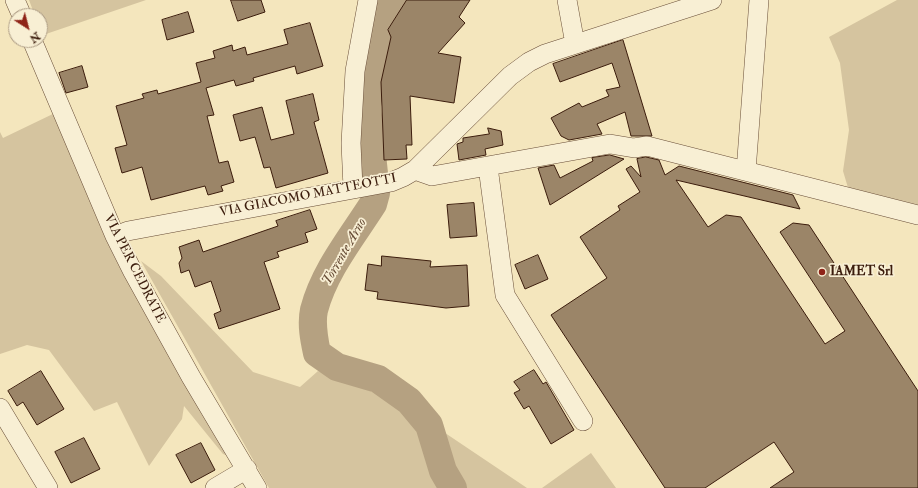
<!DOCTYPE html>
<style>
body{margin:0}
#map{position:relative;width:918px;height:488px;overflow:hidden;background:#f4e6bd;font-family:"IM FELL Double Pica",serif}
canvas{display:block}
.north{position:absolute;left:8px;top:8px;width:40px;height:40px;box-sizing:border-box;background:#f8efd4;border:1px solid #ac9b84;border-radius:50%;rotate:144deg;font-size:11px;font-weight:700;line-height:16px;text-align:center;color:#3b1c0c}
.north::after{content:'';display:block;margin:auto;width:14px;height:18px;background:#8f2418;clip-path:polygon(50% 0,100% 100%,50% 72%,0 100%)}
</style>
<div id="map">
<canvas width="918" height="488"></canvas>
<div class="north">N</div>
</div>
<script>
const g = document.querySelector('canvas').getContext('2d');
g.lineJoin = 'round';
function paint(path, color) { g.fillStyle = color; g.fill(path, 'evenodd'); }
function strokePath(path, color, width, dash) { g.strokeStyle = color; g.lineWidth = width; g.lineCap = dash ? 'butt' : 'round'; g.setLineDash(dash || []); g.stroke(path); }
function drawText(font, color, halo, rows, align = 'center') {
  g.font = font + ' "IM FELL Double Pica",serif'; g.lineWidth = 3.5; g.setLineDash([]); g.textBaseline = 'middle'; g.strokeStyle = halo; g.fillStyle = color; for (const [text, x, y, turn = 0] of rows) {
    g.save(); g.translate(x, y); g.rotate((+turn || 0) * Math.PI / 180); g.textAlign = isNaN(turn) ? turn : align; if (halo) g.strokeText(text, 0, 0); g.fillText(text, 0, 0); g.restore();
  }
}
paint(new Path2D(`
 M 29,0 L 146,0 L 43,35 L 40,27 L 40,16 L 35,16 Z
 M 897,0 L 918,0 L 918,209 L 849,191 L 843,171 L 849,130 L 840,63 L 829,37 Z
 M 57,112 L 80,177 L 108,235 L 229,456 L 223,454 L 184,406 L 182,419 L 149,466 L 117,402 L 94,411 L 49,350 L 27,345 L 0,354 L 0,132 L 3,138 Z
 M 141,261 L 161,276 L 253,372 L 300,387 L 318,371 L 399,402 L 527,488 L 269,488 Z
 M 591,453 L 616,488 L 542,488 Z`), '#d5c49f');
strokePath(new Path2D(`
 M 393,0 L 378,30 L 367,106 L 376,193 L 373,204 C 352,237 324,271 314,310 C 311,324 314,339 317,353 L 337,367 L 378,379 L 409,401 L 429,425 L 443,471 L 453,488`), '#b5a181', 28);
const building = new Path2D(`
 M 231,0 L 261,0 L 265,12 L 238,21 Z
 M 407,0 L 470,0 L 459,17 L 465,23 L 438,53 L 461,57 L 454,103 L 410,96 L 412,145 L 406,145 L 407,159 L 384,160 L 381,82 L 391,37 L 388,30 Z
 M 188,12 L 194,32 L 167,40 L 162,20 Z
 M 310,23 L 323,66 L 297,74 L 295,66 L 253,78 L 254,81 L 236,86 L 234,80 L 206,88 L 214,115 L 207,116 L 219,163 L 228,161 L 234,182 L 221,186 L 223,191 L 208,195 L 205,186 L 151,200 L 142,167 L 122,173 L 115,148 L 127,145 L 116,106 L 144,98 L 142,94 L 157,90 L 158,94 L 201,82 L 196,63 L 215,58 L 213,51 L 232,45 L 233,51 L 245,47 L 247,55 L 288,44 L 284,30 Z
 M 623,40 L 652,136 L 631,136 L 625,112 L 597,124 L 602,134 L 569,140 L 561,136 L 551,118 L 579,103 L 582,107 L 609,96 L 606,90 L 620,87 L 612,63 L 560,82 L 553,64 Z
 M 82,66 L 88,87 L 66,93 L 59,73 Z
 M 313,94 L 319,120 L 314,122 L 328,173 L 276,188 L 270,167 L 264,168 L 255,137 L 240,141 L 233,115 L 262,107 L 271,140 L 294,134 L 286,101 Z
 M 488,128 L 501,131 L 503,145 L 485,149 L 486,155 L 459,160 L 457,144 L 463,142 L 463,138 L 489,134 Z
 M 610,155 L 624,159 L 550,205 L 538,168 L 554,165 L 560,178 L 593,161 L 592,158 Z
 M 646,157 L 659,160 L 665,175 L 679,166 L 793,195 L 800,209 L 676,180 L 708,227 L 726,215 L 741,217 L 825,344 L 845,331 L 780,232 L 793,223 L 809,225 L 918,391 L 918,488 L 770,488 L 794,472 L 774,442 L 705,488 L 665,488 L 551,315 L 607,278 L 580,237 L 620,210 L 618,206 L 640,192 L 626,169 L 631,166 L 641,177 L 637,159 Z
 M 474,203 L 477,236 L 450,238 L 447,205 Z
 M 310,210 L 317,229 L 305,233 L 308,242 L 277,252 L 279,257 L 264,262 L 280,309 L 219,329 L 214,314 L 221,311 L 211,281 L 195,287 L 189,270 L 181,273 L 179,263 L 182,258 L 179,247 L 199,240 L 203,252 L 278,226 L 276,221 Z
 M 538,255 L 548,279 L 525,289 L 515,265 Z
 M 382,256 L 431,261 L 430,267 L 467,265 L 469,306 L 446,308 L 377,299 L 378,292 L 365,290 L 368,264 L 381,266 Z
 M 534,370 L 543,384 L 546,382 L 574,430 L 551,444 L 529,406 L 524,409 L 514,393 L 520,390 L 514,382 Z
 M 41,371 L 64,409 L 37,425 L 23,402 L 17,406 L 8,391 Z
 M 84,438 L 100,469 L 71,483 L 55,452 Z
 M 201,443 L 215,470 L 191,483 L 176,455 Z`);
paint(building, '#9b8568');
strokePath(building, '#3b1c0c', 1);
const minor = new Path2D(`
 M 15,0 L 22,16
 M 567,0 L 575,44
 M 32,40 L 115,236 L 133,272 L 191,377 L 257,488
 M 488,167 L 505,295 L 583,421
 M 415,170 L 432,176 L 610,144 L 634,148 L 647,146 L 918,215
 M 746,171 L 759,0
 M 353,188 L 351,143 L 355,71 L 368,0
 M 115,236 L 128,231 L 391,182 L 403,177 L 415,170 L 510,76 L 529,62 L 545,54 L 712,0
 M 0,408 L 48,488
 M 215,488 L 247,469`);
strokePath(minor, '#694e38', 20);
strokePath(minor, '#f8efd4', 19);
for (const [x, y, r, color] of [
 [822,272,4,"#8f2418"]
]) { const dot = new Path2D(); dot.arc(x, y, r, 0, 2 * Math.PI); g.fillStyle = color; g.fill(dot); strokePath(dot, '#f8efd4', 1.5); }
drawText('13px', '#3b1c0c', '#f8efd4', [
 ["VIA GIACOMO MATTEOTTI",308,196,-11],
 ["VIA PER CEDRATE",134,269,63]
]);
drawText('bold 13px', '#3b1c0c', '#f8efd4', [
 ["IAMET Srl",830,272]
], 'left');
drawText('italic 14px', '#664b35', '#f8efd4', [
 ["Torrente Arno",345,252,-60]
]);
</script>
